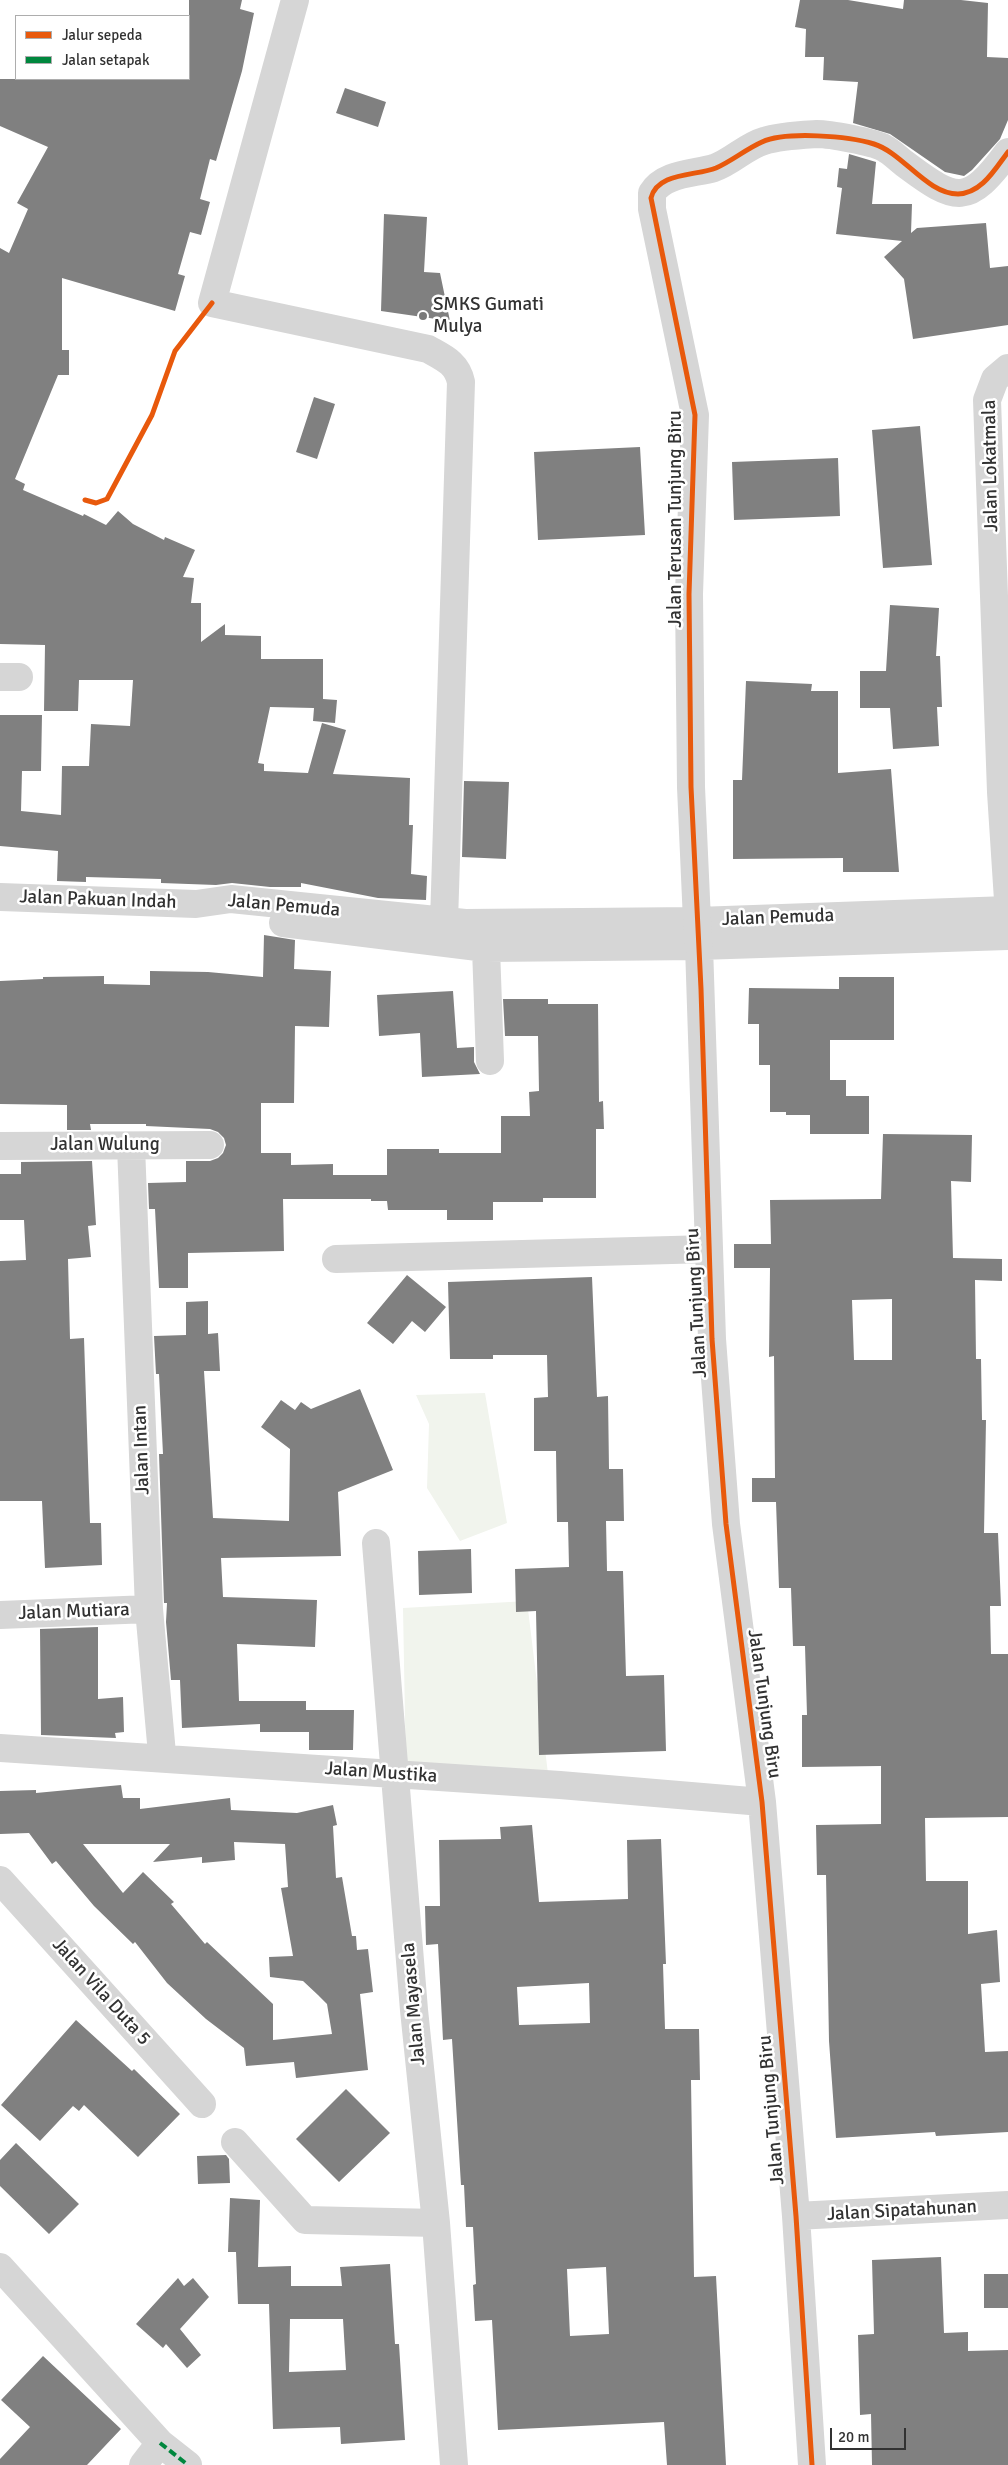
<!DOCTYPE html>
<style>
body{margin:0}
#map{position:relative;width:1008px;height:2465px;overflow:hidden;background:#fff;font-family:Signika,sans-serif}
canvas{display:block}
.legend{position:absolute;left:15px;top:15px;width:175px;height:65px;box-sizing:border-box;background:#fff;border:1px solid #adadad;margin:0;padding:6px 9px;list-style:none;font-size:15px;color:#323232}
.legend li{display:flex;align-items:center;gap:10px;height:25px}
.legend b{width:25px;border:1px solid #adadad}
.scale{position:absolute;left:830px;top:2428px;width:76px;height:22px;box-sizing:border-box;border:2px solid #323232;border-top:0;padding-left:6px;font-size:15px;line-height:18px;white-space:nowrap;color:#323232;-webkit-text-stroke:4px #fff;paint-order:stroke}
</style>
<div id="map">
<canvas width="1008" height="2465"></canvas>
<ul class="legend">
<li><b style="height:6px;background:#e8590c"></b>Jalur sepeda</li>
<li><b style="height:6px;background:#00873e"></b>Jalan setapak</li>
</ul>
<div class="scale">20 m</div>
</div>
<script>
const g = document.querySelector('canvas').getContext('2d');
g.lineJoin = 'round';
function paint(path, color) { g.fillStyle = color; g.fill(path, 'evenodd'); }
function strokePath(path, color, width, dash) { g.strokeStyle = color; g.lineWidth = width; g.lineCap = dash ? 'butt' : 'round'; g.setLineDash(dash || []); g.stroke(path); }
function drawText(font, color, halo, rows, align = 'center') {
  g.font = font + ' Signika,sans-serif'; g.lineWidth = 5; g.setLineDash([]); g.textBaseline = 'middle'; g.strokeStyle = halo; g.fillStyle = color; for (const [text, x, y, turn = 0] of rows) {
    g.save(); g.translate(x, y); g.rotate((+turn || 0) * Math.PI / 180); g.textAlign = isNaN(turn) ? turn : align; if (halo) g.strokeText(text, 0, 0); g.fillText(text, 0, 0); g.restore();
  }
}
paint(new Path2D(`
 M 485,1393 L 507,1523 L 460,1541 L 427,1488 L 429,1424 L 416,1395 Z
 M 527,1601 L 549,1782 L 406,1773 L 403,1608 Z`), '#f1f4ed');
paint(new Path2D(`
 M 189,0 L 242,0 L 240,9 L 254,13 L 242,71 L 216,161 L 210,159 L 200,199 L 210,202 L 201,235 L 190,232 L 178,274 L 185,276 L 175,311 L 62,278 L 62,350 L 69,350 L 69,375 L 58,375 L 15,479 L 25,484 L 23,490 L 83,516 L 84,514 L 106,525 L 118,511 L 133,524 L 164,540 L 165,537 L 195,550 L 183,577 L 194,578 L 191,603 L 201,603 L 201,642 L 225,624 L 225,635 L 261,636 L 261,659 L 323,659 L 323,699 L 337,700 L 335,723 L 313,721 L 314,708 L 270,707 L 258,763 L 264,764 L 264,771 L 308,773 L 322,723 L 346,730 L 333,774 L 410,778 L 409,825 L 413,825 L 411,874 L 427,876 L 426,900 L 378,898 L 301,883 L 301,887 L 270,887 L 232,883 L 216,885 L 161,883 L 161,879 L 86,877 L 86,882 L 57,881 L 58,851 L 0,846 L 0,715 L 42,715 L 41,771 L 22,771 L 21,811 L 61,815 L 62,766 L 89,766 L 91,724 L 130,726 L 133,680 L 79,680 L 78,711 L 44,711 L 45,645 L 0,644 L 0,248 L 9,253 L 28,209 L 17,203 L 48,147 L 0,126 L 0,79 L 189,79 Z
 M 800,0 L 848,0 L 903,9 L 904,0 L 961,0 L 988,3 L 987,57 L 1008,58 L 1008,120 L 1000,139 L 972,170 L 964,176 L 945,172 L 890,134 L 853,123 L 858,82 L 823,80 L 824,57 L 805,57 L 806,29 L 795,27 Z
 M 345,88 L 386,102 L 378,127 L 336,113 Z
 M 849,154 L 876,162 L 872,204 L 912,204 L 911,233 L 917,228 L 986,223 L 990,268 L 1008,266 L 1008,325 L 913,339 L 904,279 L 884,257 L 902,241 L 836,234 L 842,188 L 837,187 L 839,168 L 847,169 Z
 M 384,214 L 427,217 L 424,272 L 440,273 L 450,321 L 381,311 Z
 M 314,397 L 335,404 L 317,459 L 296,452 Z
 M 920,426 L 932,565 L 883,568 L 872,430 Z
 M 640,447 L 645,535 L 538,540 L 534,452 Z
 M 838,458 L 840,516 L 734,520 L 732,462 Z
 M 890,605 L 939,608 L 936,656 L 940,656 L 942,707 L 937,707 L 939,746 L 893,749 L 890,708 L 860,708 L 860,671 L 886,671 Z
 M 746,681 L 812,684 L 811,691 L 838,691 L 838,773 L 891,769 L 899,872 L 843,872 L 843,858 L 733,859 L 733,780 L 742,780 Z
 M 464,781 L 509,782 L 506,859 L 462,857 Z
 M 264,935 L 295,940 L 294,969 L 331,971 L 329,1027 L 295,1026 L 294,1103 L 261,1103 L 261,1153 L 291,1153 L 291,1165 L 333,1164 L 333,1175 L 387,1175 L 387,1149 L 439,1149 L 439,1153 L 501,1153 L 501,1116 L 530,1116 L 529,1092 L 539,1091 L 538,1036 L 505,1036 L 503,999 L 548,999 L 548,1004 L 598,1004 L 599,1102 L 603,1101 L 604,1129 L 596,1129 L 596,1198 L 543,1198 L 543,1202 L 493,1202 L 493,1220 L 447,1220 L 447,1210 L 388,1210 L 387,1201 L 371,1201 L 371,1199 L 283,1199 L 284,1251 L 188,1253 L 188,1288 L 159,1288 L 155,1209 L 149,1209 L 148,1183 L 186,1182 L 186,1161 L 210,1161 L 218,1158 L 223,1153 L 226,1145 L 224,1138 L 218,1132 L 210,1129 L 146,1126 L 146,1124 L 90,1124 L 91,1130 L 67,1130 L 67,1105 L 0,1104 L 0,981 L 43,979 L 43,977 L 104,976 L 104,984 L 150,985 L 150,971 L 208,972 L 263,977 Z
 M 839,977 L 894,977 L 894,1040 L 830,1040 L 830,1080 L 846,1080 L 846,1096 L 869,1096 L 869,1134 L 810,1134 L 810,1115 L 786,1115 L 786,1112 L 770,1112 L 770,1065 L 759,1065 L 759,1024 L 748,1024 L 749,988 L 839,989 Z
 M 453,991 L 457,1048 L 474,1047 L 474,1062 L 480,1074 L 422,1077 L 420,1033 L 379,1036 L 377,995 Z
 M 883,1134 L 972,1135 L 971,1182 L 951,1181 L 953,1258 L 1002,1259 L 1002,1281 L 975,1280 L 976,1359 L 981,1359 L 982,1420 L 986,1420 L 984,1533 L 998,1533 L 1001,1606 L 990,1606 L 991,1654 L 1008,1654 L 1008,1817 L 925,1818 L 926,1881 L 968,1881 L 968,1934 L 997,1930 L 1000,1982 L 981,1984 L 985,2052 L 1008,2051 L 1008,2132 L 936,2136 L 935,2132 L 836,2138 L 829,2041 L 826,1875 L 817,1875 L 816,1825 L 881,1824 L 881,1766 L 802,1767 L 802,1715 L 807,1715 L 805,1646 L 793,1646 L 791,1588 L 779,1588 L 776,1502 L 752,1502 L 752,1478 L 775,1478 L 774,1356 L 769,1357 L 770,1268 L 734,1268 L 734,1244 L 771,1244 L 770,1200 L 881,1199 ZM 892,1299 L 892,1360 L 854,1360 L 852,1300 Z
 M 92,1161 L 96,1225 L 88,1226 L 91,1257 L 68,1259 L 70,1339 L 84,1338 L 90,1523 L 101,1523 L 102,1565 L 45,1568 L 42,1501 L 0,1501 L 0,1261 L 26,1260 L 24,1220 L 0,1220 L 0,1174 L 21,1174 L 21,1162 Z
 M 407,1275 L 446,1307 L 425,1332 L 412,1321 L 393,1344 L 367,1323 Z
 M 592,1277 L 597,1397 L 608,1396 L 609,1469 L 623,1469 L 624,1521 L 606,1521 L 607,1571 L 623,1571 L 626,1676 L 664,1675 L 666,1751 L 539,1755 L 536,1611 L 516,1612 L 515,1569 L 569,1567 L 568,1522 L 557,1522 L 556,1451 L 534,1451 L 534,1398 L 548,1397 L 547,1355 L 493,1355 L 493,1359 L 450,1359 L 448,1282 Z
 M 208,1301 L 208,1334 L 218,1333 L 220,1371 L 204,1371 L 213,1518 L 289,1521 L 290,1449 L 261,1427 L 281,1400 L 295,1410 L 301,1402 L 311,1409 L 360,1389 L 393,1470 L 338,1492 L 341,1556 L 221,1558 L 223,1597 L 317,1600 L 315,1647 L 237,1644 L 239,1701 L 306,1701 L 306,1710 L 354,1710 L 353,1750 L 309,1750 L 309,1732 L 260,1732 L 260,1724 L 182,1728 L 180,1680 L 171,1680 L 166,1622 L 167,1603 L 164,1603 L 159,1454 L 163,1454 L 159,1374 L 156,1374 L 154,1336 L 186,1335 L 186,1302 Z
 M 471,1549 L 472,1593 L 419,1595 L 418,1551 Z
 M 98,1627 L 98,1699 L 123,1697 L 124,1732 L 115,1733 L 116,1738 L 41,1735 L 40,1629 Z
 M 121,1785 L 123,1798 L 140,1798 L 140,1809 L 230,1798 L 231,1810 L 297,1813 L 333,1805 L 337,1825 L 333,1826 L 336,1878 L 342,1877 L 352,1936 L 356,1936 L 357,1950 L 368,1949 L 373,1992 L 360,1994 L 368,2070 L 296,2078 L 294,2062 L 246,2066 L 244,2048 L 206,2019 L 167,1983 L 135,1942 L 133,1944 L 94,1906 L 56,1861 L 52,1864 L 29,1833 L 0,1834 L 0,1791 L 36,1790 L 36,1793 ZM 234,1842 L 285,1844 L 288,1887 L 281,1888 L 293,1956 L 269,1957 L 270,1977 L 303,1981 L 318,1995 L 327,2004 L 332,2034 L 273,2040 L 273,2004 L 207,1942 L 205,1944 L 171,1904 L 174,1902 L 143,1872 L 123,1893 L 83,1844 L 170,1844 L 153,1862 L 202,1857 L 202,1863 L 235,1860 Z
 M 532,1825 L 539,1902 L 628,1899 L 627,1840 L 661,1839 L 666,1964 L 663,1964 L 665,2029 L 699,2029 L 700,2080 L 691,2080 L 694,2277 L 716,2276 L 726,2465 L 667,2465 L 664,2422 L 498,2430 L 492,2320 L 475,2321 L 473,2285 L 476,2284 L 473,2227 L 466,2227 L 464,2185 L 461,2185 L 452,2039 L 443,2040 L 438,1944 L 426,1945 L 425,1906 L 440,1906 L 439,1840 L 501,1839 L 500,1827 ZM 589,1983 L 590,2023 L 519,2025 L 517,1987 ZM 606,2267 L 609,2334 L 570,2336 L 567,2269 Z
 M 76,2020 L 132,2071 L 134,2069 L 180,2114 L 138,2157 L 84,2105 L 79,2111 L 73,2106 L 40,2141 L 1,2105 Z
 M 346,2089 L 390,2133 L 339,2182 L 296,2139 Z
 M 16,2143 L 79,2204 L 49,2234 L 0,2186 L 0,2160 Z
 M 226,2155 L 229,2159 L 230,2183 L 198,2184 L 197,2156 Z
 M 230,2198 L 260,2200 L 258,2267 L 291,2266 L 291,2286 L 342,2286 L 340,2267 L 390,2264 L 395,2344 L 399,2344 L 405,2440 L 341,2444 L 340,2427 L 273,2429 L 269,2304 L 238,2304 L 236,2252 L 228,2252 ZM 290,2319 L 343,2319 L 346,2370 L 289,2372 Z
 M 941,2257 L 944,2333 L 968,2332 L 968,2351 L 1008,2350 L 1008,2465 L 872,2465 L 871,2414 L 860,2415 L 858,2335 L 874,2334 L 872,2260 Z
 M 984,2274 L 1008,2274 L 1008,2308 L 984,2308 Z
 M 178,2278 L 184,2286 L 193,2278 L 209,2297 L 180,2329 L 201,2355 L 187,2368 L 166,2344 L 163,2348 L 136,2324 Z
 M 43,2356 L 121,2429 L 87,2465 L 0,2465 L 0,2459 L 30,2427 L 1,2400 Z`), '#808080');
strokePath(new Path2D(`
 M 295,0 L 212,303 L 428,349 C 444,358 457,363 461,382 L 444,922
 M 1008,368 L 995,379 L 987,400 L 1001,792 L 1008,900
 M 0,677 L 19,677
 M 0,897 L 196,904 L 231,899 L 465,923 L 697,921 L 1008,910
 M 697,921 L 691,787 L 689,594 L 695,415 L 652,209 L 652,193 C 664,173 694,174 714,168 C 732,162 746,146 764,141 C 779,136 801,135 817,134 C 829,134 874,142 884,148 C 892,152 898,159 905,164 C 957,203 968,206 1008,152
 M 283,923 L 486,948 L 699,946 L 1008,936
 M 699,946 L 712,1339 L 726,1524 L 762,1802 L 796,2216 L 812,2465
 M 486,948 L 490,1061
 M 0,1146 L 210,1145
 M 131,1146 L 149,1609 L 162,1754
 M 336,1259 L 709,1249
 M 376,1543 L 414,2010 L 436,2223 L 454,2465
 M 0,1615 L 149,1609
 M 0,1748 L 560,1785 L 762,1802
 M 0,1880 L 202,2104
 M 235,2142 L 305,2220 L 436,2223
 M 796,2216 L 1008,2205
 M 0,2267 L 160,2443 L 188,2465
 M 143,2465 L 160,2443`), '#d6d6d6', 28);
strokePath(new Path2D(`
 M 697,921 L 699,946`), '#d6d6d6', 28);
strokePath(new Path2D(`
 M 160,2443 L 188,2465`), '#00873e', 4, [8, 4]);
strokePath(new Path2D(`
 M 85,500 L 96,503 L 107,499 L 152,415 L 175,351 L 212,303
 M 812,2465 L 796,2216 L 762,1802 L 726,1524 L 712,1339 L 701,989 L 691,787 L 689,594 L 695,415 L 651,198 C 657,172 696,176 716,168 C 732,161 746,149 762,142 C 786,131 849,136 874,144 C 903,153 927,194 958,194 C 982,193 995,169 1008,152`), '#e8590c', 5);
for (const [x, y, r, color] of [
 [423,316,5,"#7a7a7a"]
]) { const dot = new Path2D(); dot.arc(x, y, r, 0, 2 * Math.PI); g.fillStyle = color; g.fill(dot); strokePath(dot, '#fff', 2); }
drawText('19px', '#323232', '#fff', [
 ["SMKS Gumati",433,305],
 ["Mulya",433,327]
], 'left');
drawText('19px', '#323232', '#fff', [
 ["Jalan Lokatmala",991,466,-91],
 ["Jalan Terusan Tunjung Biru",676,519,-90],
 ["Jalan Pakuan Indah",98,900,2],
 ["Jalan Pemuda",284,906,5],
 ["Jalan Pemuda",778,918,-2],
 ["Jalan Wulung",105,1145],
 ["Jalan Tunjung Biru",697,1303,-93],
 ["Jalan Intan",142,1450,-92],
 ["Jalan Mutiara",74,1612,-2],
 ["Jalan Tunjung Biru",764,1704,82],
 ["Jalan Mustika",381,1773,4],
 ["Jalan Vila Duta 5",101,1992,48],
 ["Jalan Mayasela",414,2004,-95],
 ["Jalan Tunjung Biru",772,2110,-95],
 ["Jalan Sipatahunan",902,2211,-3]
]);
</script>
